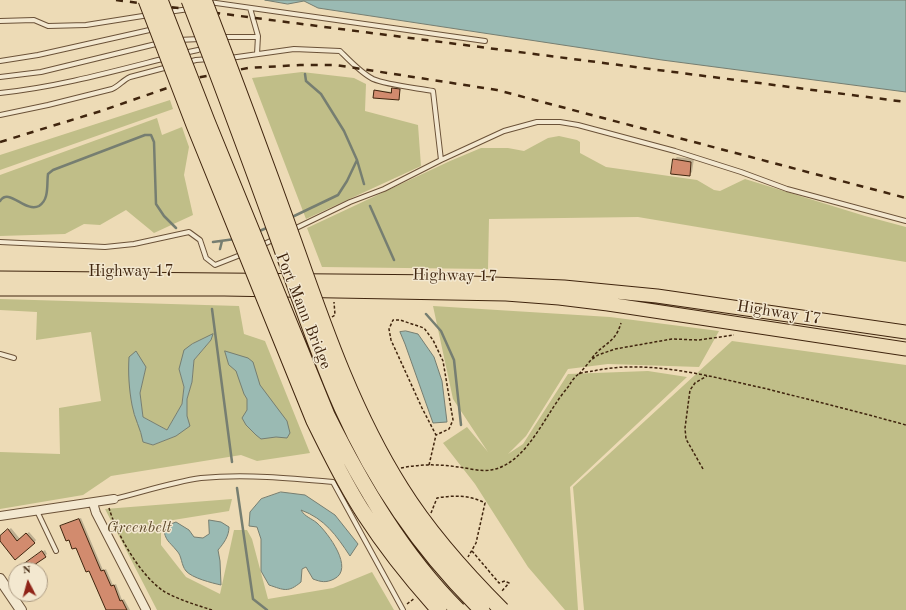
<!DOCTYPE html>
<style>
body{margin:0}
#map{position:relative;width:906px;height:610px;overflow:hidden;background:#eddbb6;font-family:"Old Standard TT",serif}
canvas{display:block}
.north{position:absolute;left:8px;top:562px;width:40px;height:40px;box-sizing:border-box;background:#f3e8d0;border:1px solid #ab9a82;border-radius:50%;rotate:354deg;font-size:11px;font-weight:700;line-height:16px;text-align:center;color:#40250e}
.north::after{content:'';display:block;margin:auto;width:14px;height:18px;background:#8f2418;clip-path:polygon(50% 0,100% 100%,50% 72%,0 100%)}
</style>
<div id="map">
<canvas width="906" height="610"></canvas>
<div class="north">N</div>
</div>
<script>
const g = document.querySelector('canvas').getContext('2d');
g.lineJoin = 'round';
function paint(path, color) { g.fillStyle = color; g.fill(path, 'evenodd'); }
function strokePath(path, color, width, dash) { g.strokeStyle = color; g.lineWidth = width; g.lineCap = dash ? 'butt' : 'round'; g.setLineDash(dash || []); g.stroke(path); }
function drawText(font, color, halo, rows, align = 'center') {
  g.font = font + ' "Old Standard TT",serif'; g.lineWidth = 3; g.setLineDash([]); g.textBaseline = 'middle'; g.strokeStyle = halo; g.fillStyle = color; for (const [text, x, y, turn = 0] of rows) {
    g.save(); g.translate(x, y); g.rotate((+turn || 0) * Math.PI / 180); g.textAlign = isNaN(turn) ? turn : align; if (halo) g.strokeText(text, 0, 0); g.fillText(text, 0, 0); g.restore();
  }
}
paint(new Path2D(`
 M 302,72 L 354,78 L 366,84 L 365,111 L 418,125 L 421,166 L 306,219 L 252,78 Z
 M 170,100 L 173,109 L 0,170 L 0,155 Z
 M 157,118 L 162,135 L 182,127 L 189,147 L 184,175 L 193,215 L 154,233 L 126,210 L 100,225 L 84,224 L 65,234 L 0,236 L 0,175 Z
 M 559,136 L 577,140 L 580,142 L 580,153 L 606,167 L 697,180 L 714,190 L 720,191 L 745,179 L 865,216 L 906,227 L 906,262 L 638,217 L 489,219 L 488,269 L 322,267 L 307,228 L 450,161 L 481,148 L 508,148 L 524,151 L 548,138 Z
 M 0,299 L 239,306 L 244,334 L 265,341 L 310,453 L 257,461 L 241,455 L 111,476 L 83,495 L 0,509 L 0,452 L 60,454 L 59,408 L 101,401 L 91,332 L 36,340 L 37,312 L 0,310 ZM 212,335 L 211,340 L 194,360 L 192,382 L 187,399 L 187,416 L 176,436 L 153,445 L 143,442 L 142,432 L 132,405 L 130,388 L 146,367 L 140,393 L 143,417 L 167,430 L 182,404 L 184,387 L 179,369 L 192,344 Z
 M 433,306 L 610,317 L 719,331 L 699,367 L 608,364 L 568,369 L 526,436 L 508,454 L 523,444 L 568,374 L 648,371 L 687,377 L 570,487 L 578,610 L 565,610 L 528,567 L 475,484 L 443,443 L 467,427 L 488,452 L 453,399 Z
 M 732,341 L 906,365 L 906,610 L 584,610 L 573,487 Z
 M 232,499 L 229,511 L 161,522 L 161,545 L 186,577 L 220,594 L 234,530 L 247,530 L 252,539 L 268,599 L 333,588 L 372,572 L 394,610 L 157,610 L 105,509 Z`), '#c0be88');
const water = new Path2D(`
 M 265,0 L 906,0 L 906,92 L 662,60 L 318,8 L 304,1 L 288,4 Z
 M 406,331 L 418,334 L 434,357 L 442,381 L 447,422 L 433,423 L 405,344 L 400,332 Z
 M 213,334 L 211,340 L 194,360 L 192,382 L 187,399 L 187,416 L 190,426 L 176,436 L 153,445 L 143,442 C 141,429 134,418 132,405 C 129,389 128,373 129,357 L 136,351 L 146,367 L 140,393 L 143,417 L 167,430 L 182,404 L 184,387 L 179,369 L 184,350 L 192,344 Z
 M 225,351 L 248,358 L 253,362 L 260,385 L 287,421 L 290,433 L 287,438 L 276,437 L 261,439 L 256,435 L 246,425 L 242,418 L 247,410 L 247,399 L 244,394 L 236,371 L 229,365 Z
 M 281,492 L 305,495 L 335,515 L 358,544 L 350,556 C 336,535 325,519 301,510 C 305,517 311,518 317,523 C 328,533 355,569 334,579 C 326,583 321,582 313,579 L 306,567 L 302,569 L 301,582 C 288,593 284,590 269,585 L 261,571 L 261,539 L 257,527 L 249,526 L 250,512 L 261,499 Z
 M 209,520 L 221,522 L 229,527 C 229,536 224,543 218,550 L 220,561 L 221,585 C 212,583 192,578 186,571 C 181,565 182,556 177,551 C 168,540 166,542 163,527 L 176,522 L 189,530 L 194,537 L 203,538 L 209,534 Z`);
paint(water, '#9abab3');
strokePath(water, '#767e71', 1);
paint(new Path2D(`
 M 394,87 L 401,88 L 398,99 L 375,91 L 376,90 L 392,92 Z
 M 677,157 L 694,159 L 692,172 L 689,175 L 674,160 Z
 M 81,518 L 103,570 L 106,569 L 113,585 L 116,584 L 122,600 L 124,599 L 130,610 L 107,610 L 90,570 L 76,546 L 61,527 L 63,525 Z
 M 11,528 L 20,539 L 29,532 L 36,540 L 34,543 L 0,540 L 0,537 Z
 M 45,550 L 47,554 L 29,568 L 27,562 Z`), '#0003');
strokePath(new Path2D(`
 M 357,160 L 364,184
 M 0,201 C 9,187 25,213 39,206 C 42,204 45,200 46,196 C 48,189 47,181 48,174 L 53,170 L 145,135 L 151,135 L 154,142 L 156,204 L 164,216 L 176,228
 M 370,206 L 394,260
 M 290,218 L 338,195 L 347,181 L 357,160 L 344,131 L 321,94 L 306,81 L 305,74
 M 257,232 L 269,227
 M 213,242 L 235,239
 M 220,249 L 222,241
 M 212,309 L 232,462
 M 426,314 L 441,331 L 454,360 L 461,425
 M 237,488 L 253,599 L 267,610`), '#767e71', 2.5);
const building = new Path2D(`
 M 392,88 L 400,89 L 399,100 L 373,98 L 374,90 L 391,93 Z
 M 673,159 L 691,162 L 690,176 L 671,174 Z
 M 79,519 L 101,571 L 104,570 L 111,586 L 114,585 L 120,601 L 122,600 L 127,610 L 106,610 L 89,571 L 86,572 L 76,548 L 72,549 L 69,540 L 66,541 L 60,526 Z
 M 8,529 L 17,541 L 26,533 L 35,543 L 15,560 L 0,541 L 0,536 Z
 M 42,551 L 46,557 L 28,569 L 24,564 Z`);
paint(building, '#d28b6e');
strokePath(building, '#40250e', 1);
const service = new Path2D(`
 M 209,2 L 485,41
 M 250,8 L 258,36 L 257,54
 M 168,12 L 189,9
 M 0,21 L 34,20 L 48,26 L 86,25 L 149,15
 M 222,37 L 258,37
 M 178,40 L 200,39
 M 184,53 L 198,50
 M 230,58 L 294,49 L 340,51 C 349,60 361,73 373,79 C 387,85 417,88 433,91 L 441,160
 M 0,61 L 38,55 L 154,29
 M 188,62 L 196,60 L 209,59
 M 0,77 L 41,72 L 160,43
 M 0,93 C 57,87 111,72 166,58
 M 0,115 L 48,105 L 112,89 C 119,86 123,80 130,77 L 168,67
 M 292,230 L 350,202 L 384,189 L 441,160 L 504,131 L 537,122 L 560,122 L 578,125 L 675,151 L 741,172 L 787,189 L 906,221
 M 0,242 L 105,247 L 134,244 L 189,232 L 200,240 L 206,258 L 215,265 L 243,254
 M 262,245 L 275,239
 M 0,354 L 14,358
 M 114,499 C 143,492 172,482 201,478 C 245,474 289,478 333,482 L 403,610
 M 37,511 L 56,551`);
const minor = new Path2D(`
 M 93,503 L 96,513 L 146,610
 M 0,516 L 114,499`);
const tertiary = new Path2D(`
 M 0,579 L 21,610`);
const trunk = new Path2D(`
 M 0,278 L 448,282 L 564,287 L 657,296 L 906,332
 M 0,289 L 224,289 L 506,294 L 559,298 L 608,304 L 906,349`);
strokePath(service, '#6b5238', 6);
strokePath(minor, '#6b5238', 10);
strokePath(tertiary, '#6b5238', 12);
strokePath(trunk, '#40250e', 15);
strokePath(new Path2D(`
 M 332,317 L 335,315 L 334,302
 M 592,358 C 603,343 615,344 621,323
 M 579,374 L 591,360 L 598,355 L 615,349 L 672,339 L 699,340 L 734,335
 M 429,465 L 436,435 L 422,408 L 391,340 L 389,329 L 393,320 L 400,320 L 424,328 L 433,340 L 443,361 L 453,420 L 449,429 L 436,435
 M 401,468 C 420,464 439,464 458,467 C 468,468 481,472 491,470 C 528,464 546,411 569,386 C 571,382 575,376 579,374 C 582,372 589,372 593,371 C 649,359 708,376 763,388 C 811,400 859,412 906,425
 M 703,469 L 686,439 L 685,428 L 690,390 L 695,383 L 707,376
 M 109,508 C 117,535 141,577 165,592 C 180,600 196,605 212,610
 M 431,513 L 437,498 C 453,495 470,495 485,503 L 476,543 L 468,557
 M 472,551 L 499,583 L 505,581 L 509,583 L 501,592
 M 407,604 L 415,598`), '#40250e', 1.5, [3, 2]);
strokePath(service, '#f3e8d0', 4);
strokePath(minor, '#f3e8d0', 8);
strokePath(tertiary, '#f3e8d0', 10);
strokePath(trunk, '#eddbb6', 13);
strokePath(new Path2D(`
 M 116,0 L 906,102
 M 0,142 L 101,111 L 196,78 L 248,68 L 300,65 L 336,65 L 497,90 L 906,198`), '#40250e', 2.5, [7, 7]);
const motorwayBridge = new Path2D(`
 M 146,0 L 194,125 L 314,421 C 330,453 345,485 365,515 C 387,549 412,580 439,610
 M 160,0 L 207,121 L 327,415 C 362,485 402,554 458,610
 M 189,0 C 220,80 250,161 279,241 C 299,297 318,354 342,408 C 376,484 423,552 482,610
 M 204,0 C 235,80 265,161 294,242 C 324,327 353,412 401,488 C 429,533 465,573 502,610`);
strokePath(motorwayBridge, '#40250e', 17, []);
strokePath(motorwayBridge, '#eddbb6', 15);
drawText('16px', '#40250e', '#f3e8d0', [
 ["Highway 17",131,272],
 ["Highway 17",455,276,1],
 ["Port Mann Bridge",303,311,68],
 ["Highway 17",779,313,9]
]);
drawText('italic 16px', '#604b2c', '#f3e8d0', [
 ["Greenbelt",139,528]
]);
</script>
